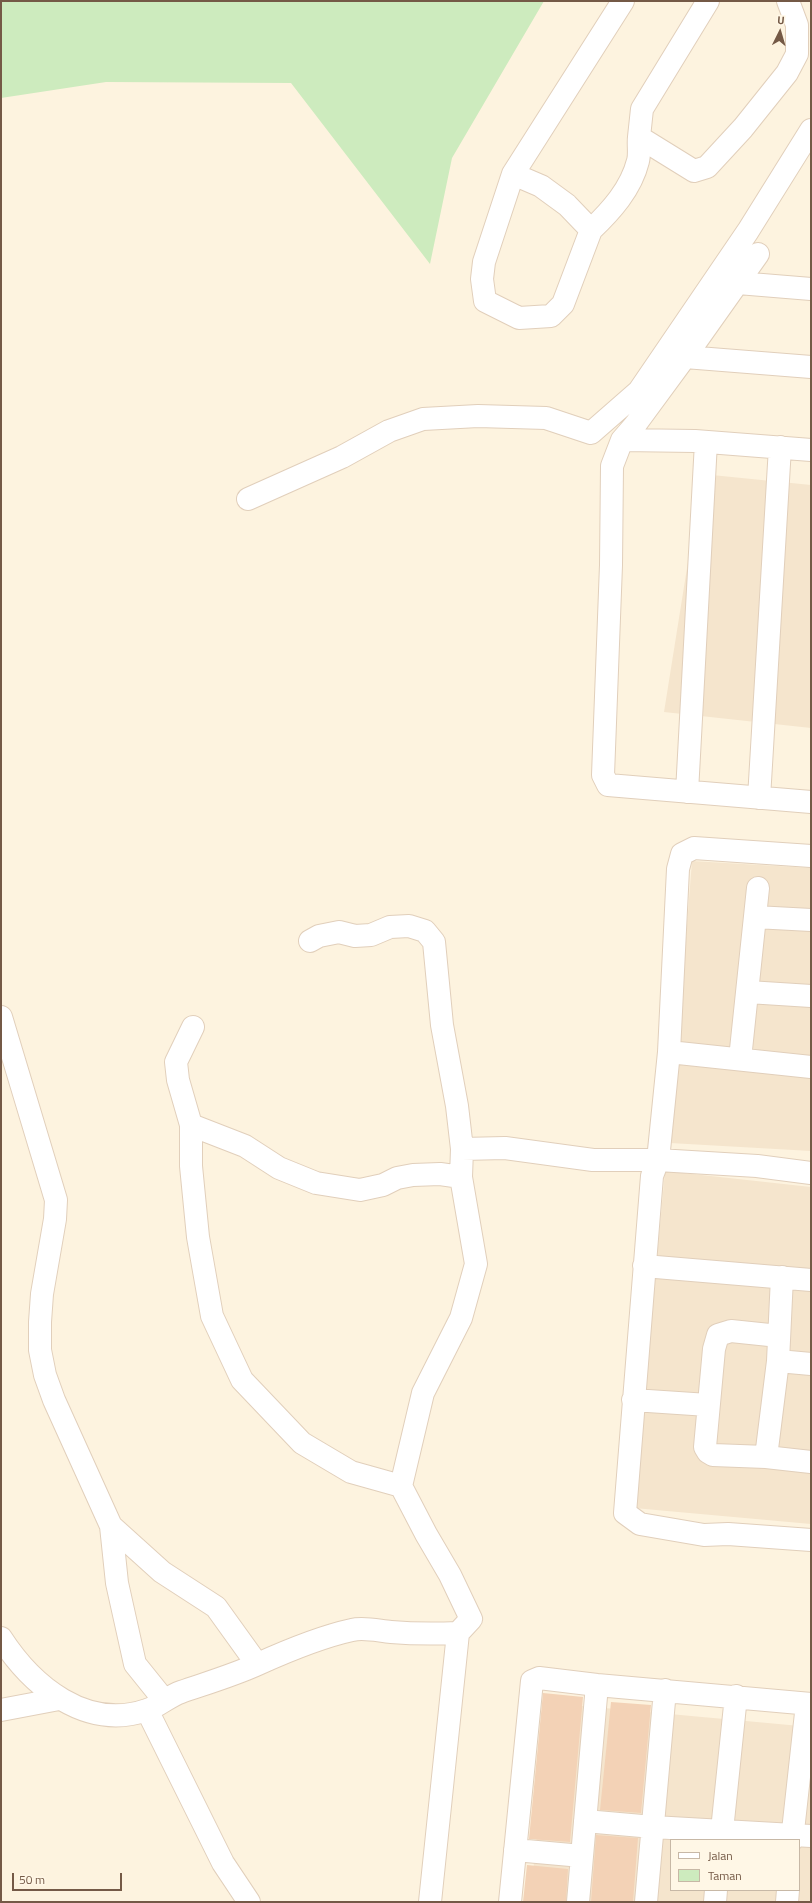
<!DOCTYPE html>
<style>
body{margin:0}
#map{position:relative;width:812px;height:1903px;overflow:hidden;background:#fdf3df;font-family:"Titillium Web",sans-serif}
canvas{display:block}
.frame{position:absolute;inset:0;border:2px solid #745946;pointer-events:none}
.legend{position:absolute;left:670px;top:1839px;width:130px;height:52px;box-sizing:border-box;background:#fff7e6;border:1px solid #c7b8a6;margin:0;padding:5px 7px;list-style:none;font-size:12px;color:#745946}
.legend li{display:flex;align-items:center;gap:8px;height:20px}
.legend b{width:20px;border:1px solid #c7b8a6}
.north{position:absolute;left:760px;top:12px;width:40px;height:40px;-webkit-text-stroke:3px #fff7e6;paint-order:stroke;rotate:5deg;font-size:11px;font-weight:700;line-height:16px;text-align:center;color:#745946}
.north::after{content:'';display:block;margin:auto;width:14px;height:18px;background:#745946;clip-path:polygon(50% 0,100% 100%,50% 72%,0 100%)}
.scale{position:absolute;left:12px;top:1873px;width:110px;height:18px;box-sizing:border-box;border:2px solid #745946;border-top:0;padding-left:5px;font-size:12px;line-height:14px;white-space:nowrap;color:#745946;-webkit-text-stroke:3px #fff7e6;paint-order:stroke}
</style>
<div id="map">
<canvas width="812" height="1903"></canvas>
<div class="frame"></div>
<ul class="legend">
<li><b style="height:5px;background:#fff"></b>Jalan</li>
<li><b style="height:11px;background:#cdebbe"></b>Taman</li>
</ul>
<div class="north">U</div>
<div class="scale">50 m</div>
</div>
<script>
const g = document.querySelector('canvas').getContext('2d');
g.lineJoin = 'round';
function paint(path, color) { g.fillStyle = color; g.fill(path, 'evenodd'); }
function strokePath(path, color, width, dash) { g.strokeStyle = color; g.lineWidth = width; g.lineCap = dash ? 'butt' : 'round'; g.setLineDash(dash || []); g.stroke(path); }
paint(new Path2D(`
 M 702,474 L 811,485 L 811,728 L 664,712 Z
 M 692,861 L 811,868 L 811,1151 L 670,1143 Z
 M 665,1171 L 811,1187 L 811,1524 L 634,1508 Z
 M 550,1703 L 811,1727 L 811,1902 L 530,1902 ZM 671,1840 L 799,1840 L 799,1890 L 671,1890 Z`), '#f5e5cd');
paint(new Path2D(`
 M 1,1 L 544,1 L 452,158 L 430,264 L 291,83 L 106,82 L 1,98 Z`), '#cdebbe');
paint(new Path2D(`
 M 543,1693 L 583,1697 L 570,1842 L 529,1839 Z
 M 611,1702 L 651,1705 L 641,1813 L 600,1810 Z
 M 596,1835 L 638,1838 L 633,1902 L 591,1902 Z
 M 527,1865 L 568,1869 L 566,1902 L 523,1902 Z`), '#f3d2b6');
const minor = new Path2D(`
 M 639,137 L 642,109 L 708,1
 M 513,174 L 541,186 L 567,205 L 591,230 C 611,211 631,189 638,161 C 640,154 638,144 639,137 L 694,171 L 707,167 L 743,128 L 787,73 L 797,54 L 797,25 L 788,1
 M 591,230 L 563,304 L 551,316 L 519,318 L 485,301 L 482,279 L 484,262 L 513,174 L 623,1
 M 758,254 L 685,357 L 635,425 L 622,440 L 612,466 L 611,565 L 603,775 L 608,785 L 811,802
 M 738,283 L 811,289
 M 685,357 L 811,367
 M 622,440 L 695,441 L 811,450
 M 248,499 L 342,457 L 389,431 L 423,419 L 478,416 L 546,418 L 591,433 L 639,391 L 748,231 L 811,130
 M 687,792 L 706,442
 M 759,798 L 780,447
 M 811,856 L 694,848 L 682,854 L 678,869 L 669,1052 L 658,1160 L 652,1176 L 625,1513 L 640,1524 L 704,1535 L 728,1534 L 811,1540
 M 755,917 L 811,920
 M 748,992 L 811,996
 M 1,1017 L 56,1200 L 55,1219 L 42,1294 L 40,1322 L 40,1350 L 45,1375 L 54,1400 L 111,1526 L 162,1572 L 216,1607 L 257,1664
 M 193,1027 L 176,1062 L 178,1080 L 191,1125 L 191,1166 L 198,1237 L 212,1316 L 242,1380 L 302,1443 L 351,1472 L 401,1486
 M 669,1052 L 811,1067
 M 740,1059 L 758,888
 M 191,1125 L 245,1146 L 279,1168 L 316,1183 L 360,1190 L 383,1185 L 397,1178 L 413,1175 L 440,1174 L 461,1177
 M 462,1149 L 505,1148 L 593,1160 L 658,1160 L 757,1166 L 811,1173
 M 644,1266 L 811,1280
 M 779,1336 L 731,1331 L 718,1335 L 714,1349 L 705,1447 L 708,1452 L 713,1455 L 766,1457 L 811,1462
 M 778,1361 L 811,1364
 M 633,1400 L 708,1405
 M 766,1457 L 778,1361 L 782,1277
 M 111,1526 L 117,1583 L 135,1664 L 164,1700
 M 1,1638 C 32,1686 86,1731 147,1710 C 159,1706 169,1696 181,1692 C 207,1683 234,1675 258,1664 C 289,1650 320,1637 352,1630 C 364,1627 379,1631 391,1632 C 414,1634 435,1634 458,1633 L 471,1619 L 450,1575 L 426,1534 L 401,1486 L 423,1393 L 461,1318 L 476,1264 L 461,1177 L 462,1149 L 457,1106 L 442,1025 L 434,942 L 425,931 L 409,926 L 390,927 L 371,935 L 355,936 L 339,932 L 319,936 L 310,941
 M 1,1710 L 59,1699
 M 147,1710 L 223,1863 L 249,1902
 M 585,1821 L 653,1827 L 811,1836
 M 721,1840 L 736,1696
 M 792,1840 L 807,1704
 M 515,1850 L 582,1856
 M 430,1902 L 458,1633
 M 510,1902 L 532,1681 L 539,1678 L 597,1685 L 811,1704
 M 578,1902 L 597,1685
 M 646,1902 L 665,1690
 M 715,1902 L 716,1890
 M 787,1902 L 788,1890`);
strokePath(minor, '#e1cfbb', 24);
strokePath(minor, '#fff', 22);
</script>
